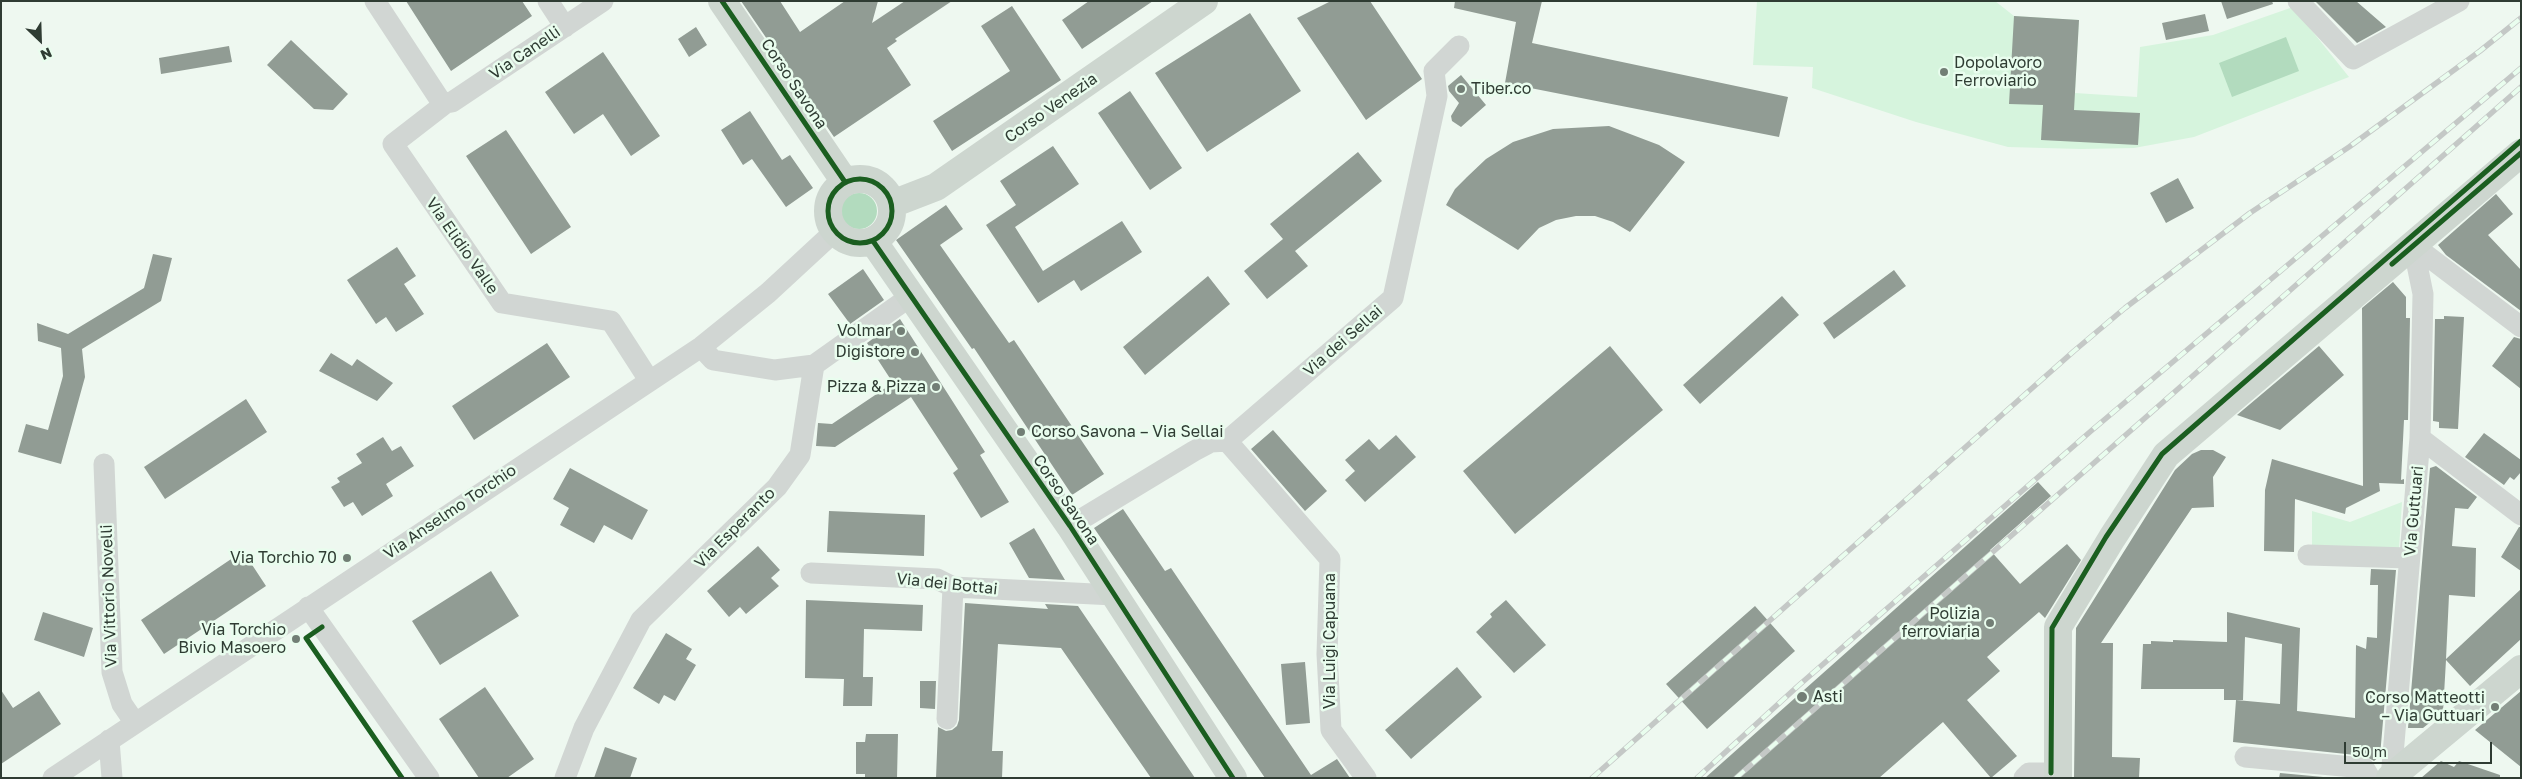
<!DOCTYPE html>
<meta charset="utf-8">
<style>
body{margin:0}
#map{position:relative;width:2522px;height:779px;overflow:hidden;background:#eef8f0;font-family:"Golos Text",sans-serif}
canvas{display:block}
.frame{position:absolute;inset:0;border:2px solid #2f3c33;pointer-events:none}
.north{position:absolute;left:15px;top:15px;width:50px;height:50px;-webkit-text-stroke:4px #e9fdee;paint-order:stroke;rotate:156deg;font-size:14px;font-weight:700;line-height:20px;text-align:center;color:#2f3c33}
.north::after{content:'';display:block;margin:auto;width:18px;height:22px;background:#2f3c33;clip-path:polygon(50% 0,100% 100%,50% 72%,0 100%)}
.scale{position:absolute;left:2344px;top:742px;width:148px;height:22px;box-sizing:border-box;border:2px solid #2f3c33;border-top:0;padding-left:6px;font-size:15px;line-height:18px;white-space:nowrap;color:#2f3c33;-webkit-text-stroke:4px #e9fdee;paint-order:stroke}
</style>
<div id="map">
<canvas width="2522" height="779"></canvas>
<div class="frame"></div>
<div class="north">N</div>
<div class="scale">50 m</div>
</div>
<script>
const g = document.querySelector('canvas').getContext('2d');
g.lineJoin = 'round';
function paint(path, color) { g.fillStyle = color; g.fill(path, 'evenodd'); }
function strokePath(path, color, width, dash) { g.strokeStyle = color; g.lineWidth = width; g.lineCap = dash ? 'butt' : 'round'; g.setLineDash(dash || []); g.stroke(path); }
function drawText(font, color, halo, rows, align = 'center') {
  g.font = font + ' "Golos Text",sans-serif'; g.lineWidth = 5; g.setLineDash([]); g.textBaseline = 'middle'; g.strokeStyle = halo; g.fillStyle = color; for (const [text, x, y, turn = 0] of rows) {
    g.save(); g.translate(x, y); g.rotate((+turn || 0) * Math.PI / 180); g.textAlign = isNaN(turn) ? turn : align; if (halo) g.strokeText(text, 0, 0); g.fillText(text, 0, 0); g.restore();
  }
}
paint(new Path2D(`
 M 1757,1 L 1995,1 L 2014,16 L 2079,20 L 2075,93 L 2137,97 L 2140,47 L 2213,35 L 2293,7 L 2349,77 L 2194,137 L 2134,148 L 2081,149 L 2008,147 L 1916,122 L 1812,88 L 1813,67 L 1753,65 Z
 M 2402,502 L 2399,549 L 2312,546 L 2312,511 L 2350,522 Z`), '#d6f4dd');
paint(new Path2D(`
 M 2286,37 L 2299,71 L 2232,97 L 2219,63 Z
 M841 211a18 18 0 1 1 36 0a18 18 0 1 1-36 0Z`), '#b2dbbe');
paint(new Path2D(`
 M 406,1 L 522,1 L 532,16 L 451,71 Z
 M 741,1 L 780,1 L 800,32 L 845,1 L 878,1 L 872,23 L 905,1 L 952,1 L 895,39 L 897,41 L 887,48 L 911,85 L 834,137 Z
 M 1089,1 L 1153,1 L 1082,49 L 1062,20 Z
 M 1331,1 L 1370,1 L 1422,79 L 1366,120 L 1297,18 Z
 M 1455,1 L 1542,1 L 1532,43 L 1788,97 L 1779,137 L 1505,83 L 1516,22 L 1454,8 Z
 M 2221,1 L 2272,1 L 2273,4 L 2227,19 Z
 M 2315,1 L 2356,1 L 2386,27 L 2357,43 Z
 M 1012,6 L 1061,80 L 952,151 L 933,121 L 1010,71 L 981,26 Z
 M 1250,13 L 1301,91 L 1207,152 L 1155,73 Z
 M 2205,14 L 2209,31 L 2166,40 L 2162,23 Z
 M 2014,16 L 2079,20 L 2074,110 L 2140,113 L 2138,145 L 2041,140 L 2043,105 L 2009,104 Z
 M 696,27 L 707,45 L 689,57 L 678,39 Z
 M 291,40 L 348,94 L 333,110 L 314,109 L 267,65 Z
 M 229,46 L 232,62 L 161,74 L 159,58 Z
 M 603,52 L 660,136 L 631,156 L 603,114 L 574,134 L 545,92 Z
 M 1461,75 L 1486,105 L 1461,127 L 1452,121 L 1451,116 L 1459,103 L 1449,91 L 1448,86 Z
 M 1130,91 L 1182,168 L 1150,190 L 1098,113 Z
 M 750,111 L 782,160 L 790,155 L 813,188 L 786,207 L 752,159 L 743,165 L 721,130 Z
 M 1609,126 L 1659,145 L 1685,162 L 1630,232 L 1613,222 L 1595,216 L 1576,216 L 1556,220 L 1539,228 L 1518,250 L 1446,205 L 1455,189 L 1467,177 L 1486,159 L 1513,142 L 1553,129 Z
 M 506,130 L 571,227 L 531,254 L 466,156 Z
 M 1053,146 L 1079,184 L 1015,227 L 1043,271 L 1122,221 L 1142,252 L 1081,291 L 1074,280 L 1038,303 L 986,225 L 1016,205 L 1000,181 Z
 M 1358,152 L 1382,181 L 1295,251 L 1308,266 L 1267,299 L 1244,271 L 1283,239 L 1270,224 Z
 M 2178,178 L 2194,208 L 2166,223 L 2150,193 Z
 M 2496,194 L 2513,214 L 2488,235 L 2521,270 L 2521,311 L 2446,255 L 2438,245 Z
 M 946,205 L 963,229 L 940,245 L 1009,343 L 1014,340 L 1104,474 L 1072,495 L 974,348 L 972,349 L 896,240 Z
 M 397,247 L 416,276 L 404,284 L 424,314 L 396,332 L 386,317 L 376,324 L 347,280 Z
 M 153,254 L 172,258 L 161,301 L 82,349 L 85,377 L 61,464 L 18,452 L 26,424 L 48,430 L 63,376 L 61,348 L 38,341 L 37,323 L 68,334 L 144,288 Z
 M 863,269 L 884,300 L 850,324 L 828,294 Z
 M 1894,270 L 1906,286 L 1834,339 L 1823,323 Z
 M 1208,276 L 1230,304 L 1145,375 L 1123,347 Z
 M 2393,282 L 2406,297 L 2406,318 L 2410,318 L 2408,420 L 2404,420 L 2401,480 L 2404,479 L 2404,484 L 2379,483 L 2380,491 L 2346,508 L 2345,514 L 2295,499 L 2294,552 L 2264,551 L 2265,490 L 2272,459 L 2363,486 L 2362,308 Z
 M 1782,296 L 1799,315 L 1700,404 L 1683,385 Z
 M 2444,316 L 2464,317 L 2458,429 L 2439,428 L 2439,422 L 2433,421 L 2435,319 L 2444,319 Z
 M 900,319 L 985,452 L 980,455 L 1009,502 L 981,518 L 953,473 L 958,469 L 911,397 L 835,447 L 816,446 L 818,423 L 832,424 L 893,383 L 867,343 Z
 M 2514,337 L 2521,339 L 2521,389 L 2492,366 Z
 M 547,343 L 570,377 L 474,440 L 452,406 Z
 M 1610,346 L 1663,410 L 1515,534 L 1463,471 Z
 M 2319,346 L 2344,375 L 2280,430 L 2237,415 Z
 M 331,353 L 352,366 L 357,359 L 393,383 L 377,401 L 319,371 Z
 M 246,399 L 267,432 L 165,499 L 144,467 Z
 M 1273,430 L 1327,491 L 1305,511 L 1251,449 Z
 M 2484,433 L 2521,460 L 2521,472 L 2514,480 L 2510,477 L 2504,485 L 2465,457 Z
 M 1396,435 L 1416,457 L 1365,502 L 1345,480 L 1355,471 L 1345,460 L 1369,439 L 1379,450 Z
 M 383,437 L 392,451 L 401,446 L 414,466 L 386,484 L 393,496 L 362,516 L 353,502 L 344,507 L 331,487 L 340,482 L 337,478 L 362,463 L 356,454 Z
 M 2201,450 L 2213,450 L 2226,457 L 2213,477 L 2214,507 L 2192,508 L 2101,643 L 2113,643 L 2112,757 L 2140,758 L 2139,778 L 2074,778 L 2076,628 L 2175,470 L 2192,454 Z
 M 2436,466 L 2477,497 L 2468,509 L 2455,508 L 2452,546 L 2476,548 L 2475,597 L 2449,595 L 2446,659 L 2521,589 L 2521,639 L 2470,686 L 2446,660 L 2443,712 L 2423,728 L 2408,728 L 2430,468 Z
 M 570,468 L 648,510 L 632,540 L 604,525 L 594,543 L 560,525 L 569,508 L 553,499 Z
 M 2038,482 L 2051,496 L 1990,550 L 2020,584 L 2067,544 L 2081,560 L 2045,618 L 2039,612 L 1987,657 L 2000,671 L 1967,700 L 2017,756 L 1991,778 L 1943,722 L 1879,778 L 1705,778 Z
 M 1123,509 L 1165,571 L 1171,568 L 1311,775 L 1337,759 L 1350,778 L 1265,778 L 1094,528 Z
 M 829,511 L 925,515 L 924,556 L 827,552 Z
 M 2519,527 L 2521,527 L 2521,571 L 2501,557 Z
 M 1034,528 L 1065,580 L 1029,578 L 1009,543 Z
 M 758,546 L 780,570 L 771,578 L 779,586 L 746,614 L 740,607 L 729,617 L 707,591 Z
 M 243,551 L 266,586 L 164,654 L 141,620 Z
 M 2371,569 L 2396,570 L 2380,756 L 2374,761 L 2365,756 L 2233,742 L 2236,700 L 2280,704 L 2282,644 L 2245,637 L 2243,700 L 2224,700 L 2224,689 L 2141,689 L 2143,644 L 2151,644 L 2151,641 L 2173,642 L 2173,640 L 2227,642 L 2227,612 L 2300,628 L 2297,711 L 2355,718 L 2356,645 L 2366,649 L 2367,637 L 2377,638 L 2378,585 L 2370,585 Z
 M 491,571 L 519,616 L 440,665 L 412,621 Z
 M 806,600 L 923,605 L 922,631 L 864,629 L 863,677 L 873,677 L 872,706 L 843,706 L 844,679 L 805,678 Z
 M 1506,600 L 1546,645 L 1514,673 L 1476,632 L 1492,617 L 1490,614 Z
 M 965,603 L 1048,609 L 1045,604 L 1078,606 L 1195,778 L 1151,778 L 1061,648 L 998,644 L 992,751 L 1003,751 L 1002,778 L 936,778 L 938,727 L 946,731 L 952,730 L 957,726 L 959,720 Z
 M 1755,606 L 1795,651 L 1707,729 L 1666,684 Z
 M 43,612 L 93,628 L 84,657 L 34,640 Z
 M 666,633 L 692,649 L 686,659 L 696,665 L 675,701 L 664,695 L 659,704 L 633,688 Z
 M 1305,662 L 1310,723 L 1286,725 L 1281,664 Z
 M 1457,667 L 1482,697 L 1411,759 L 1385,730 Z
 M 920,681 L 936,681 L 935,709 L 920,708 Z
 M 485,687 L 534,759 L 507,778 L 479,778 L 439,719 Z
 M 1,690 L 13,708 L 39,691 L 61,724 L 1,764 Z
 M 2521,691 L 2521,767 L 2475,730 Z
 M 866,734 L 898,734 L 897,778 L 865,778 L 865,774 L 856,774 L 856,742 L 865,742 Z
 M 605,747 L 637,758 L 630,778 L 594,778 Z
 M 2441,761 L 2454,767 L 2459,761 L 2500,775 L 2500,778 L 2421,778 Z
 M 2280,773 L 2334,778 L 2279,778 Z`), '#919c94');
strokePath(new Path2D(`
 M 375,1 L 440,100 L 446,103
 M 548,1 L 565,27
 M 603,1 L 452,102 L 446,103 L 393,144 L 502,303 L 611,321 L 649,380
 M 2298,1 L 2353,59 L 2459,1
 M 2413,245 L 2521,327
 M 701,347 L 713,360 L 775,370 L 814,365
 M 2420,438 L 2521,515
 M 1227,441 L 1330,559 L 1327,654 L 1331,730 L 1366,778
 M 104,464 L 112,672 L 122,704 L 135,723
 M 1070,526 L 1194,451 L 1211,442 L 1227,441 L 1393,298 L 1437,96 L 1434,71 L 1459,46
 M 2308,555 L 2409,558
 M 811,573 L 937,579 L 953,587 L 1114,595
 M 308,607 L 429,778
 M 947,719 L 953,587
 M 109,740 L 112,778
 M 2245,757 L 2364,768 L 2370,778
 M 53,778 L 701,347 L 768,293 L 834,232
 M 565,778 L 584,728 L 641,620 L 777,487 L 800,455 L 814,365 L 911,296
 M 2024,778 L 2029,773 L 2058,773
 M 2391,778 L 2420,438 L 2423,294 L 2413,245`), '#d1d6d3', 21);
strokePath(new Path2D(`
 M 722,1 L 845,182
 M828 211a32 32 0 1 1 64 0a32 32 0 1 1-64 0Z
 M 892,204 L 936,187 L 1204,1
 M 873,241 L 1070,526 L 1233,778
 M 2058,778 L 2058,627 L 2112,538 L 2166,455 L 2521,153
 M 2390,778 L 2521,669`), '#cdd6cf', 28);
const rail = new Path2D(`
 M 1592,778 L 2074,351 L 2125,308 L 2250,213 L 2349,147 L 2480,51 L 2521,18
 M 1697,778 L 1798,686 L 2091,431 L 2521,68
 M 1736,778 L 2521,87`);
strokePath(rail, '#c4c8c6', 5.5);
strokePath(rail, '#e9fdee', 4, [11]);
strokePath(new Path2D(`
 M 722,1 L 845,182
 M828 211a32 32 0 1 1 64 0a32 32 0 1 1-64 0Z
 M 873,241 L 1070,526 L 1233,778
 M 2392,264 L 2521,153
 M 322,627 L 306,638 L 402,778
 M 2051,773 L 2052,628 L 2106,537 L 2162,454 L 2521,141`), '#1b5e20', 5);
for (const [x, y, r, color] of [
 [1944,72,5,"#727e75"],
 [1461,89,5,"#727e75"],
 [901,331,5,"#727e75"],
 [915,352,5,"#727e75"],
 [936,387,5,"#727e75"],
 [1021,432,5,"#727e75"],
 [347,558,5,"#727e75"],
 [1990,623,5,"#727e75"],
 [296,639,5,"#727e75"],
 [1802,697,6,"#727e75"],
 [2495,707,5,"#727e75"]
]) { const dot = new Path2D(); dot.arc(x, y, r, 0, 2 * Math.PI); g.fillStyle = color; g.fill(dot); strokePath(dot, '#e9fdee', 2); }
drawText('16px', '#2f3c33', '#e9fdee', [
 ["Via Canelli",525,53,-34],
 ["Corso Savona",794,84,56],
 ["Corso Venezia",1051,108,-35],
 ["Via Elidio Valle",462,246,55],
 ["Via dei Sellai",1343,341,-41],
 ["Corso Savona",1066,500,56],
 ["Via Guttuari",2414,511,-85],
 ["Via Anselmo Torchio",450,512,-34],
 ["Via Esperanto",735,528,-45],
 ["Via dei Bottai",947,584,6],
 ["Via Vittorio Novelli",109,596,-92],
 ["Via Luigi Capuana",1330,641,-90]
]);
drawText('16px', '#2f3c33', '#e9fdee', [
 ["Dopolavoro",1954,63,"left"],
 ["Ferroviario",1954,81,"left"],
 ["Tiber.co",1471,89,"left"],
 ["Volmar",891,331],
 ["Digistore",905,352],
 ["Pizza & Pizza",926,387],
 ["Corso Savona – Via Sellai",1031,432,"left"],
 ["Via Torchio 70",337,558],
 ["Polizia",1980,614],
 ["ferroviaria",1980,632],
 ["Via Torchio",286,630],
 ["Bivio Masoero",286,648],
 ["Asti",1813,697,"left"],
 ["Corso Matteotti",2485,698],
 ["– Via Guttuari",2485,716]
], 'right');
</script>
